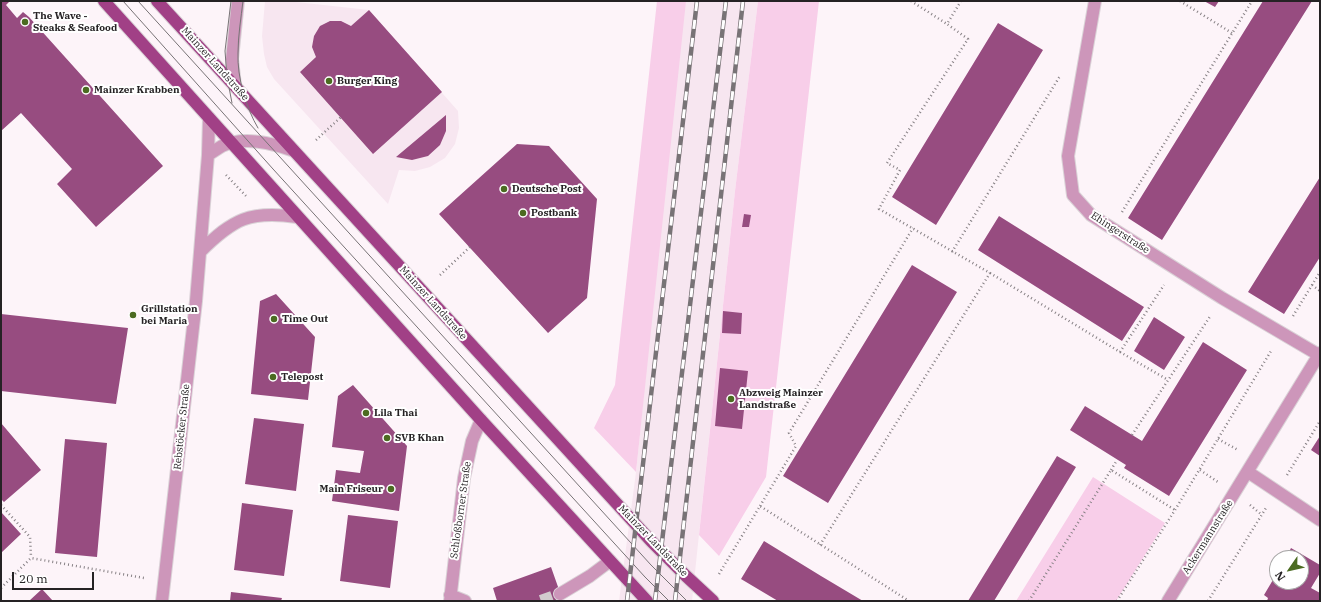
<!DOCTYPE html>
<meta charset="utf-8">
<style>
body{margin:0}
#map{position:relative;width:1321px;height:602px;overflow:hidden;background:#fdf4f9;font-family:"IBM Plex Serif",serif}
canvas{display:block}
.frame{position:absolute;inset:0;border:2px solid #252224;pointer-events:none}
.north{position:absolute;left:1269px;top:550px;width:40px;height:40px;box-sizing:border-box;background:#fff;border:1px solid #a8a7a7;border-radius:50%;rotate:236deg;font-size:11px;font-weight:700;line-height:16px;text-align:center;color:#252224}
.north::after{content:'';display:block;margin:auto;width:14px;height:18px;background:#4b6b21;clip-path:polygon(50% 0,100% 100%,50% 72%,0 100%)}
.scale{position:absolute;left:12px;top:572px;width:82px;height:18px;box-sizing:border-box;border:2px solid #252224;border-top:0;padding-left:5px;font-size:12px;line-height:14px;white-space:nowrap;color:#252224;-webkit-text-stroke:3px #fff;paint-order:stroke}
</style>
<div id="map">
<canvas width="1321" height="602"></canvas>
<div class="frame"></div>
<div class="north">N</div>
<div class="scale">20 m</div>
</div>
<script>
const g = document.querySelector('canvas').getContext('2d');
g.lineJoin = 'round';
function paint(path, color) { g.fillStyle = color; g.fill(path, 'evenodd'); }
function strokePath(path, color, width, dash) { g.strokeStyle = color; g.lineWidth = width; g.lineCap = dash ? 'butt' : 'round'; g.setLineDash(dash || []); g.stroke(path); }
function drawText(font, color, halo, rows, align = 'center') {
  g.font = font + ' "IBM Plex Serif",serif'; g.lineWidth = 4; g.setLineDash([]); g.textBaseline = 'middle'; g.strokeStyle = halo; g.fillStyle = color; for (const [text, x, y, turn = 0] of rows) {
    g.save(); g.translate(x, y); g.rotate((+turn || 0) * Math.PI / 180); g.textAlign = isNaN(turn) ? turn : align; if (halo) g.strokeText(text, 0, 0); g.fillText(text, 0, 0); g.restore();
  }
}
paint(new Path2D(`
 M 265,1 L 287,1 L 369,10 L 458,111 L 459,128 L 455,144 L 445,158 L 430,167 L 415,171 L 399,170 L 388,204 L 274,79 L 267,67 L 264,54 L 262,36 Z
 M 683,1 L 758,1 L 735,191 L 692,601 L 619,601 L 636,472 Z`), '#f7e6f0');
paint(new Path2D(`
 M 657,1 L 686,1 L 636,472 L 594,428 L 615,385 Z
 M 758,1 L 819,1 L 766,477 L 719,556 L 699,535 L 735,191 Z
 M 1093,477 L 1165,523 L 1116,601 L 1016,601 Z`), '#f8cee9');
paint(new Path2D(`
 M 1,1 L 10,1 L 6,5 L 17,18 L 23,12 L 29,17 L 163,166 L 96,227 L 57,184 L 72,169 L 21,113 L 1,131 Z
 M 1204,1 L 1219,1 L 1215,7 Z
 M 1263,1 L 1312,1 L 1162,240 L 1128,218 Z
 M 369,10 L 442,92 L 373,154 L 300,72 L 316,57 L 312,47 L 314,36 L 320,26 L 330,21 L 341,21 L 351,26 Z
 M 998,23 L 1043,50 L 936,225 L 892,197 Z
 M 446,115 L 446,131 L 440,145 L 428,156 L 412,160 L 396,157 Z
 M 517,144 L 549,146 L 597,199 L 587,298 L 548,333 L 439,214 Z
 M 1320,177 L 1320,257 L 1284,314 L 1248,292 Z
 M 744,214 L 751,215 L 749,227 L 742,227 Z
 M 999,216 L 1144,307 L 1122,341 L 978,250 Z
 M 912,265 L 957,292 L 828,503 L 783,476 Z
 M 276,294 L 315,337 L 308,400 L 251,394 L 260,301 Z
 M 723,311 L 742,313 L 741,334 L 722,333 Z
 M 1,314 L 128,328 L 116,404 L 1,391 Z
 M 1154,317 L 1185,337 L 1164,370 L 1134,351 Z
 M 1203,342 L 1247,370 L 1169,496 L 1124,468 L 1126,465 L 1070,430 L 1085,406 L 1142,441 Z
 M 720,368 L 748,371 L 742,429 L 715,426 Z
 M 353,385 L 407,446 L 399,511 L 332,501 L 336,470 L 360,473 L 364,451 L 332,447 L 338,396 Z
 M 254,418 L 304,424 L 296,491 L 245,484 Z
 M 1,423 L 41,470 L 4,502 L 1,499 Z
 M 1320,436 L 1320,456 L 1311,450 Z
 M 65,439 L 107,443 L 97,557 L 55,553 Z
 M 1057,456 L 1076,467 L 994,601 L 968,601 Z
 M 242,503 L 293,510 L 284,576 L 234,570 Z
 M 1,512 L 21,534 L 1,553 Z
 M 348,515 L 398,521 L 390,588 L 340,581 Z
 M 764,541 L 821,576 L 863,601 L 778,601 L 741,579 Z
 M 1291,548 L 1320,565 L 1320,573 L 1311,588 L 1320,593 L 1320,601 L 1267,601 L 1268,598 L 1264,595 L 1277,573 L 1277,582 L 1301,582 L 1301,558 L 1286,558 Z
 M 551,567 L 563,601 L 497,601 L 493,588 Z
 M 42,589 L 53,601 L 29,601 Z
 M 231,592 L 282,598 L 281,601 L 230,601 Z`), '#974c80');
strokePath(new Path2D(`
 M 541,601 L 560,594`), '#d2cace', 12, [12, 6]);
const minor = new Path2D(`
 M 1095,1 L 1068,156 L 1073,195 L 1091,215 L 1222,298 L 1319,355
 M 235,86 L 232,59 L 238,1
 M 208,155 C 213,152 217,149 222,146 C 243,136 273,143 294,151
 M 200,252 C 233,219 250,210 297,217
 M 1248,472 L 1320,520
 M 560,594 L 590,576 L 610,561
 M 450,595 L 465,601
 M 162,601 L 196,301 L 208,155 L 209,118
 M 450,601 L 464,478 L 472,441 L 481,420
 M 1168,601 L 1320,353`);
const major = new Path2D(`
 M 104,1 L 481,420 L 647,601
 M 157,1 L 651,541 L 686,576 L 713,601`);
strokePath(minor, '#dad2d7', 14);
strokePath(major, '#dad2d7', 14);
strokePath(new Path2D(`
 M 911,1 L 947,24
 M 1180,1 L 1232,33
 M 316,140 L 341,117
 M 226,175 L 247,197
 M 1122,212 L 1252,1
 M 952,252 L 1060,76
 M 990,273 L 1120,352 L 1164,285
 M 440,275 L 470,247
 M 1312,285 L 1320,291
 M 1293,316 L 1320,272
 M 1120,352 L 1168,380
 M 1132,435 L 1211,315
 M 1218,439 L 1238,450
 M 1111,470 L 1117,460
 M 1200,470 L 1218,482
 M 1287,475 L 1320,421
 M 1,505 L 30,537 L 31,557
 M 1250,505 L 1262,515
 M 760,506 L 796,446 L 789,433 L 913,228
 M 820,545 L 990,273 L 879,209 L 900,170 L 887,163 L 968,39 L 947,24 L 961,1
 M 719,574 L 760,506 L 909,601
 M 1,588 L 31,558 L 144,578
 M 1029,601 L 1111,470 L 1175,510
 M 1117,601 L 1175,510 L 1271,351
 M 1208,601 L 1266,508`), '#878185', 2.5, [1, 3]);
strokePath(minor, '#cd96ba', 12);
strokePath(major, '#a14086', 12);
strokePath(new Path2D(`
 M 123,1 L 273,169 L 645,577 L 669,601
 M 138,1 L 651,565 L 687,601
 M 231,1 L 225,51 L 227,77 L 232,103
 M 243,1 C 241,18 238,36 238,53 C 237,77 246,108 258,128`), '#787376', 1);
const rail = new Path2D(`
 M 627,601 L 697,1
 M 655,601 L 726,1
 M 675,601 L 743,1`);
strokePath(rail, '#787376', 4.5);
strokePath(rail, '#fff', 3, [9]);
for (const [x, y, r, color] of [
 [25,22,4,"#4b6b21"],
 [329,81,4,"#4b6b21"],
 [86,90,4,"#4b6b21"],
 [504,189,4,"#4b6b21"],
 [523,213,4,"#4b6b21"],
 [133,315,4,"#4b6b21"],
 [274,319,4,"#4b6b21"],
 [273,377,4,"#4b6b21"],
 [731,399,4,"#4b6b21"],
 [366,413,4,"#4b6b21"],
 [387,438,4,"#4b6b21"],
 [391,489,4,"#4b6b21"]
]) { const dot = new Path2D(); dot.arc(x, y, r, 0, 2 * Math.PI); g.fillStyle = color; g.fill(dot); strokePath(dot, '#fff', 1.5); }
drawText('bold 10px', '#252224', '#fff', [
 ["The Wave -",33,16],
 ["Steaks & Seafood",33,28],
 ["Burger King",337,81],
 ["Mainzer Krabben",94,90],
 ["Deutsche Post",512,189],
 ["Postbank",531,213],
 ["Grillstation",141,309],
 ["bei Maria",141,321],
 ["Time Out",282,319],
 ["Telepost",281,377],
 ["Abzweig Mainzer",739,393],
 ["Landstraße",739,405],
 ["Lila Thai",374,413],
 ["SVB Khan",395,438],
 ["Main Friseur",383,489,"right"]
], 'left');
drawText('10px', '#252224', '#fff', [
 ["Mainzer Landstraße",215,64,48],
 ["Ehingerstraße",1120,233,33],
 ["Mainzer Landstraße",433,303,48],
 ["Rebstöcker Straße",182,427,-84],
 ["Schloßborner Straße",461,510,-82],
 ["Ackermannstraße",1208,537,-58],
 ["Mainzer Landstraße",653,541,46]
]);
</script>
